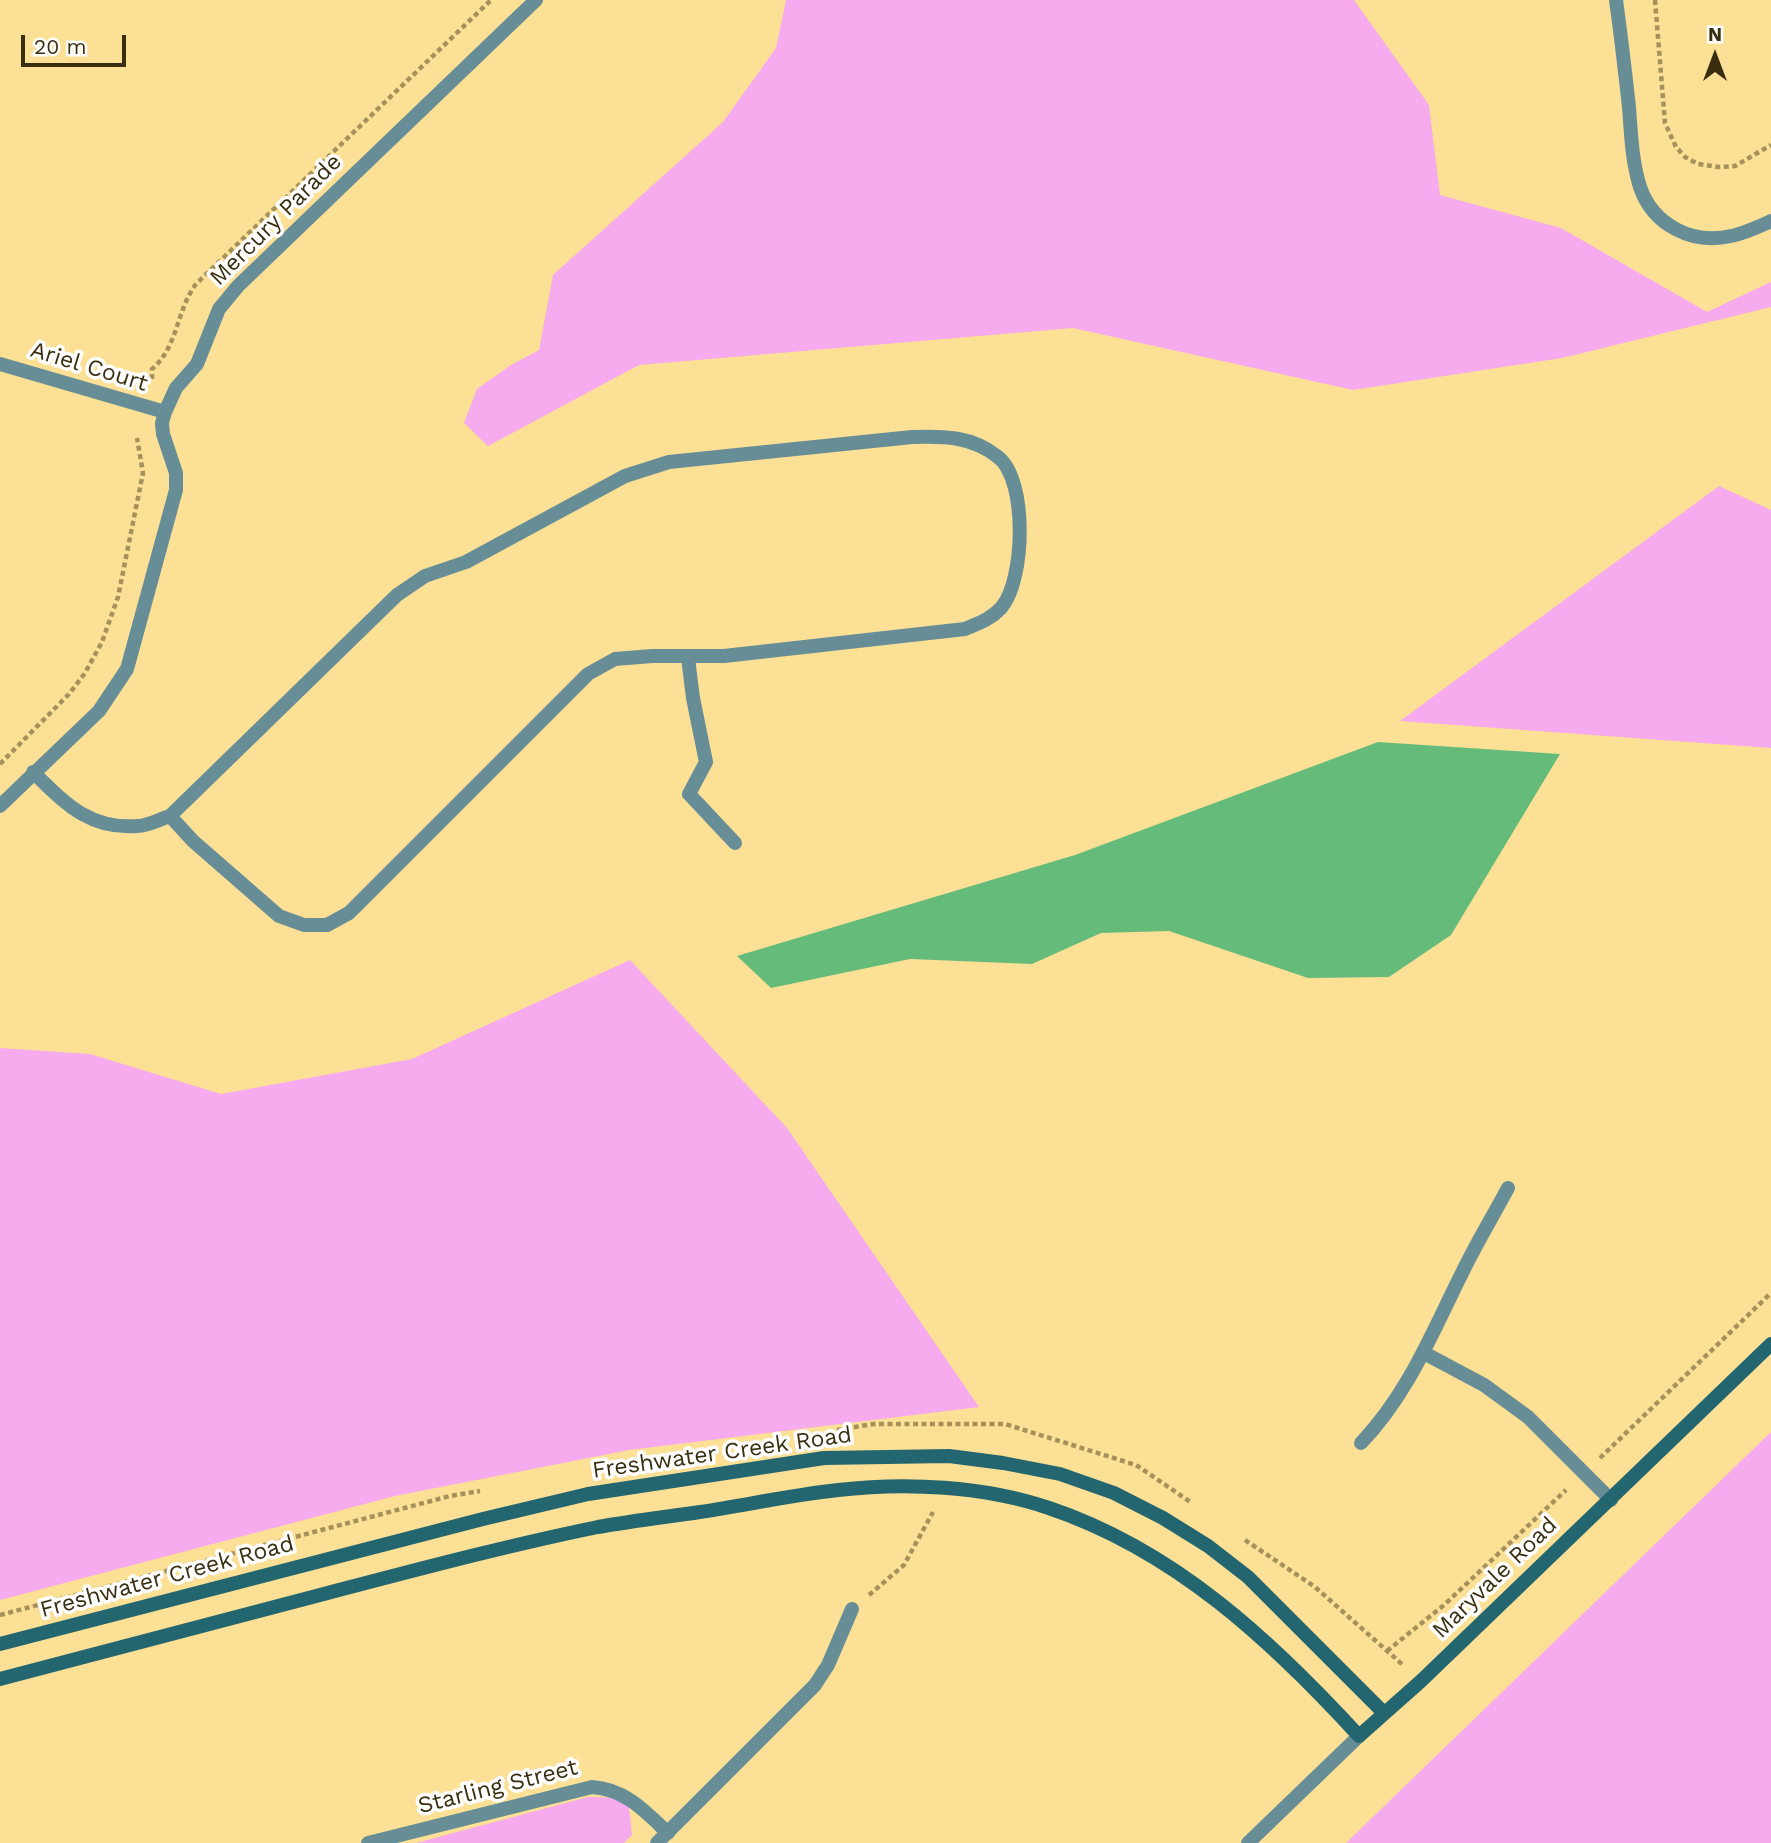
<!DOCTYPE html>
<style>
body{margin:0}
#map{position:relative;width:1771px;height:1843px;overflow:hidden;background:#fce095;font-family:"Work Sans",sans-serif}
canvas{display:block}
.north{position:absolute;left:1680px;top:21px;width:70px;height:70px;-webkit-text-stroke:5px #fff;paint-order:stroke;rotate:0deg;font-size:19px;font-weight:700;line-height:28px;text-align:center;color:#392e0f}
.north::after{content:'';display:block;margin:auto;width:24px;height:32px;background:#392e0f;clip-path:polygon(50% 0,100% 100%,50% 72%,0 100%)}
.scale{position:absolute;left:21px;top:35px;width:105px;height:32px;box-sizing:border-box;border:4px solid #392e0f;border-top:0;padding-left:9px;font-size:21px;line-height:24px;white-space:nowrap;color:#392e0f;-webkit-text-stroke:5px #fff;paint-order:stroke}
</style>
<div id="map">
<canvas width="1771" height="1843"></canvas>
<div class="north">N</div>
<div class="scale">20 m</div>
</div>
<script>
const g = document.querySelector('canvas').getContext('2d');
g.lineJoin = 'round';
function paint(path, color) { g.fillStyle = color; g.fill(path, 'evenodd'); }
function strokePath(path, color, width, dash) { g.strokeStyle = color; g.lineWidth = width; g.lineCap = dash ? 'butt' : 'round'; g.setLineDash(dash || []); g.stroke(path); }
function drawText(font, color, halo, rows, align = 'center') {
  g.font = font + ' "Work Sans",sans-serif'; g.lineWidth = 7; g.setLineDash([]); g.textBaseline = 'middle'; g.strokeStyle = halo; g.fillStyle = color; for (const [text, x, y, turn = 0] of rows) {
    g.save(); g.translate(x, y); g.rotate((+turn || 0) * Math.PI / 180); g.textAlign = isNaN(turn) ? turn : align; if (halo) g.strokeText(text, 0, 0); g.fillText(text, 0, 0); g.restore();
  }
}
paint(new Path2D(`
 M 786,0 L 1354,0 L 1429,105 L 1440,195 L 1561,228 L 1707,312 L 1771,282 L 1771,307 L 1562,358 L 1353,390 L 1073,328 L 639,365 L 488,446 L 464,423 L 477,389 L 511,365 L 539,350 L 553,275 L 723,122 L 776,48 Z
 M 1719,486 L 1771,510 L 1771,748 L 1400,721 Z
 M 630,960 L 787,1128 L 979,1407 L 629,1450 L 395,1496 L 0,1600 L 0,1048 L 90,1054 L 221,1094 L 412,1059 Z
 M 1771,1432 L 1771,1843 L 1346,1843 Z
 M 588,1797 L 628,1798 L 632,1835 L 624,1843 L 416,1843 Z`), '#f5abed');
paint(new Path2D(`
 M 1378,742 L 1560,754 L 1451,935 L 1389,977 L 1308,978 L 1169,931 L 1101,933 L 1032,964 L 910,959 L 771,988 L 737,956 L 1075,855 Z`), '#65bb7a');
strokePath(new Path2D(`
 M 1655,0 L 1665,123 L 1676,147 L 1685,157 L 1698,164 L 1719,167 L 1735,166 L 1771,145
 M 152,379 L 152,369 C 178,347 176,311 196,284 L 491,0
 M 0,764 L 69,694 L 85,673 L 102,642 L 118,597 L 143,473 L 137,438
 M 837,1430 L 873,1424 L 1005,1424 L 1136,1465 L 1192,1503
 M 1600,1458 L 1771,1293
 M 1245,1540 L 1315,1587 L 1403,1665
 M 869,1595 L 904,1565 L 933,1512
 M 0,1615 L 450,1496 L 480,1491
 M 1387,1651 L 1444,1605 L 1566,1490`), '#a6915a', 4.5, [5, 3.5]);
strokePath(new Path2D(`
 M 1616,0 C 1621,36 1625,71 1629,107 C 1631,134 1632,162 1640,187 C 1653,225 1692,245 1731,236 C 1745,233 1758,227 1771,221
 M 0,364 L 165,412
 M 688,658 L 693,698 L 706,762 L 689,794 L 735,843
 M 33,772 C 65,803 89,830 138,826 C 148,826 160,819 170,816 L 397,595 L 425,576 L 466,562 L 625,476 L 669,462 L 912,437 C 944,436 972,436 998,457 C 1028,480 1025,581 1001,608 C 991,619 979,623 965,629 L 724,656 L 652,656 L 615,659 L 588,674 L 349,913 L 327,925 L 304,925 L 279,916 L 193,841 L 170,816
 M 0,806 L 99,711 L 127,669 L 176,490 L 176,473 L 163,434 L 162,423 L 165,412 L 176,388 L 197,364 L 219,309 L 238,286 L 536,0
 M 1424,1353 L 1484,1385 L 1528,1417 L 1611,1500
 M 1361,1443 C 1408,1394 1432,1333 1462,1273 C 1476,1244 1493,1216 1508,1188
 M 368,1843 L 592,1787 C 625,1789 645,1811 668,1833
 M 657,1843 L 815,1685 L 828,1665 L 852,1609
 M 1248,1843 L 1359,1736`), '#678e96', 14);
strokePath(new Path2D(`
 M 0,1644 L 483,1519 L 588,1494 L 824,1458 L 949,1456 L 1003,1463 L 1060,1474 L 1114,1493 L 1163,1518 L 1208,1546 L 1248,1577 L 1384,1713
 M 0,1679 C 107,1651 213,1623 320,1595 C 412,1571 505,1546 598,1527 C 632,1521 666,1517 700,1512 C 746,1505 792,1495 838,1490 C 906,1482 984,1486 1049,1508 C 1174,1550 1271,1640 1359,1736 L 1421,1681 L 1771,1344`), '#246670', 14);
drawText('23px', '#392e0f', '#fff', [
 ["Mercury Parade",276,220,-45],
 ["Ariel Court",89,367,17],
 ["Freshwater Creek Road",722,1453,-8],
 ["Freshwater Creek Road",167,1577,-15],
 ["Maryvale Road",1495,1578,-44],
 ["Starling Street",498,1787,-14]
]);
</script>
